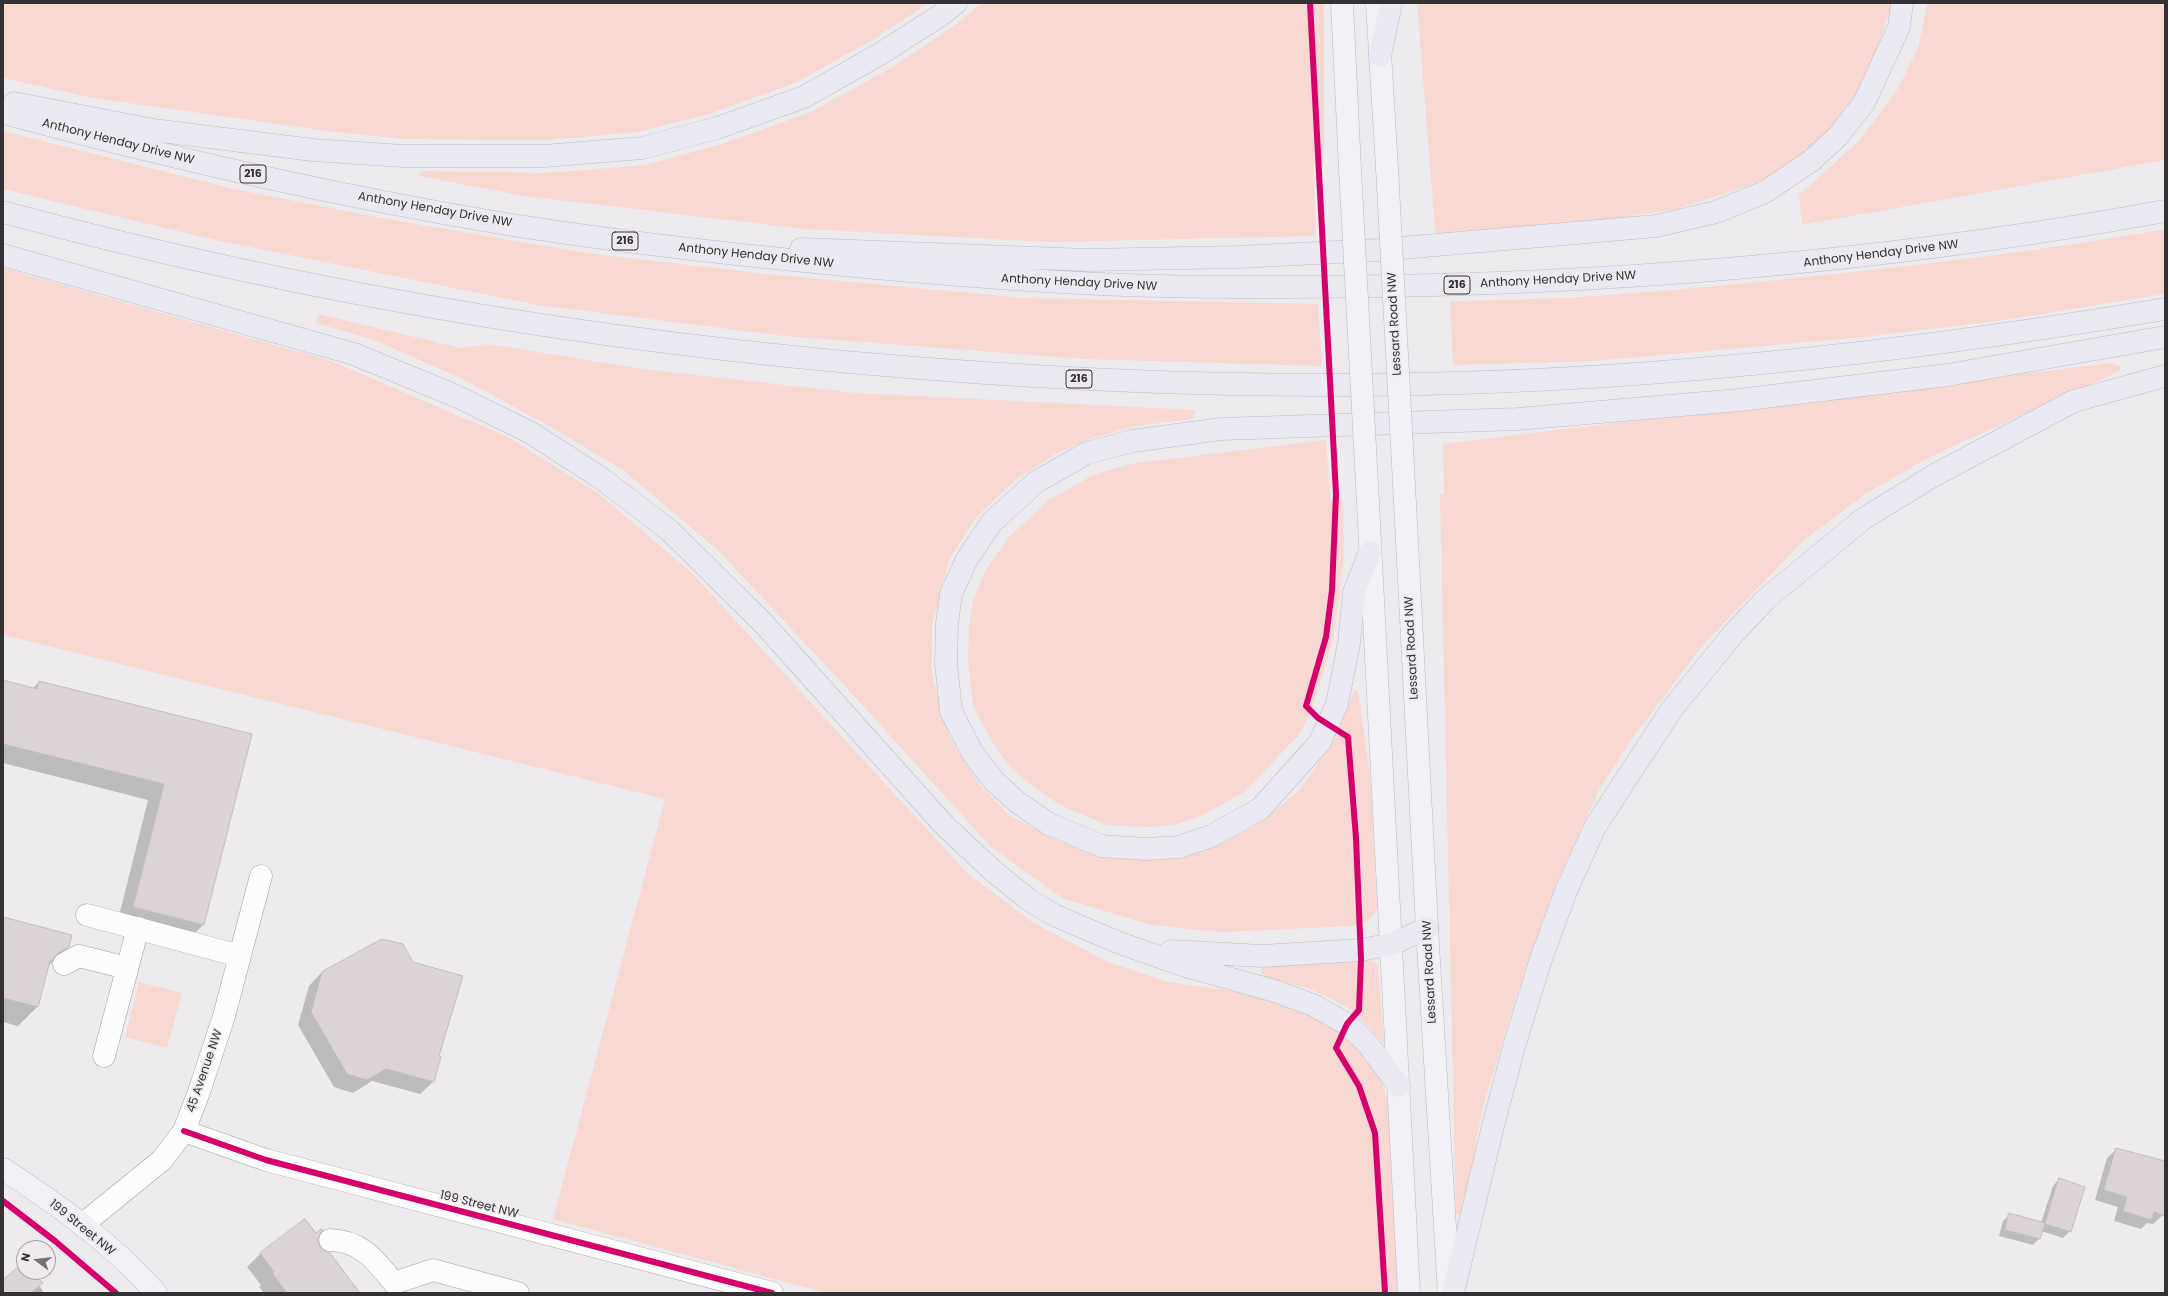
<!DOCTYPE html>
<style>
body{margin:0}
#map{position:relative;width:2168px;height:1296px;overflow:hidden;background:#edebed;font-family:Poppins,sans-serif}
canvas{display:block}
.frame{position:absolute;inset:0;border:4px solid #333133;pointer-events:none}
.north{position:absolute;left:16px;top:1240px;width:40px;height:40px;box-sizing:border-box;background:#eeeaee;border:1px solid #a3a0a3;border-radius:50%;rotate:285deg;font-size:11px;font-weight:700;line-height:16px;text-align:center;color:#333133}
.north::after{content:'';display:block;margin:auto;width:14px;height:18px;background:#747274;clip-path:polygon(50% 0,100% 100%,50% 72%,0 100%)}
</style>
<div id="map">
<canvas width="2168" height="1296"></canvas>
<div class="frame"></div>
<div class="north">N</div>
</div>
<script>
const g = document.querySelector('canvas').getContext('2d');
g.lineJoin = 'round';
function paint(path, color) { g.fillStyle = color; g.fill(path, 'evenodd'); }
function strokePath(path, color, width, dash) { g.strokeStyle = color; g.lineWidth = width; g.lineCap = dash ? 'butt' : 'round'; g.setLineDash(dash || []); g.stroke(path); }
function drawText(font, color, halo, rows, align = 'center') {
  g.font = font + ' Poppins,sans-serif'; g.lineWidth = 3.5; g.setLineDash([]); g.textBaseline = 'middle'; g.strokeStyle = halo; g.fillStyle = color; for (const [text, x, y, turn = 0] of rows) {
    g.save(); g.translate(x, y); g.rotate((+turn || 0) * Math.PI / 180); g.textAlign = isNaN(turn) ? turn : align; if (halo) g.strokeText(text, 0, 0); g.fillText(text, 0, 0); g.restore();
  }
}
paint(new Path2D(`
 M 3,3 L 929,3 L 872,40 L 797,82 L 712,113 L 639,132 L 584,137 L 543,140 L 404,139 L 336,132 L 93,98 L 3,78 Z
 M 982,3 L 1324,3 L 1324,164 L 1313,165 L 1316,236 L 1049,242 L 804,229 L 525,196 L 419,176 L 420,171 L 544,173 L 587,170 L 645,165 L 722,144 L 811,112 L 889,69 L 951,28 Z
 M 1417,3 L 1892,3 L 1873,63 L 1857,97 L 1828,134 L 1792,167 L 1748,186 L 1677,209 L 1586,223 L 1436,240 Z
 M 1927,3 L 2165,3 L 2165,160 L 1802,225 L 1799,195 L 1859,141 L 1899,87 L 1919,45 Z
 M 3,131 L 234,189 L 381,218 L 593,254 L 776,275 L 1025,298 L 1318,304 L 1322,366 L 1084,359 L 784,336 L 538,305 L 215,240 L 3,189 Z
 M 2165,229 L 2165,294 L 1998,321 L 1864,337 L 1594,361 L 1453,365 L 1450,301 C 1565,301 1681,290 1796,278 C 1920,265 2043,251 2165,229 Z
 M 3,268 L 331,361 L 508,437 L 599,494 L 692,573 L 967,873 L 1032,922 L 1108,962 L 1168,982 L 1268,996 L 1324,1016 L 1361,1044 L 1381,1079 L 1389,1106 L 1399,1293 L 826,1293 L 553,1219 L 665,799 L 3,635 Z
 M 318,314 L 461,348 L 488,344 L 642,369 L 856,393 L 1195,410 L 1193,419 L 1135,426 L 1093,438 L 1057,453 L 1015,480 L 977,516 L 949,560 L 932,626 L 932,676 L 950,738 L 980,785 L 1009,815 L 1055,840 L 1107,855 L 1163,859 L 1211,848 L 1255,826 L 1299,791 L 1335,739 L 1354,691 L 1358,691 L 1371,784 L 1377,906 C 1374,919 1366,922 1353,926 L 1222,932 L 1151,925 L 1062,898 L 991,847 L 845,686 L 718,550 L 624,471 L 553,428 L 461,378 L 374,340 L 316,323 Z
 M 2112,363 L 2121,367 L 2118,372 L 1960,443 L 1921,462 L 1867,493 L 1804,540 L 1702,646 L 1673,684 L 1631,740 L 1600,788 L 1555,886 L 1516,997 L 1482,1110 L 1464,1207 L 1461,1214 L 1456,1215 L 1440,494 L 1444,494 L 1443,444 Z
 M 1326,440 L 1330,499 L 1343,499 L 1344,557 L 1333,639 L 1316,697 L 1302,731 L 1246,791 L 1201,816 L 1174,825 L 1146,827 L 1107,825 L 1060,805 L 1031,785 L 1010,767 L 991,740 L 973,705 L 968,662 L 969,625 L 973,601 L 986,569 L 1009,537 L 1049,500 L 1095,474 L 1136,463 Z
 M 1368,960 L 1374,962 L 1378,966 L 1384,1042 C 1368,1028 1357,1012 1338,1002 C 1327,997 1315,991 1304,987 C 1290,983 1272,983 1261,972 L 1262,968 L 1269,966 Z
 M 139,982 L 182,993 L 167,1048 L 125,1037 Z`), '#f7d8d3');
paint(new Path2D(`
 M 3,681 L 32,689 L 39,682 L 250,734 L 203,925 L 187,941 L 117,924 L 148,800 L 3,763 Z
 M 3,919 L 68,947 L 47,967 L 37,1007 L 18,1026 L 3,1022 Z
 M 322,972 L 438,1057 L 434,1081 L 420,1094 L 372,1081 L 353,1093 L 334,1087 L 298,1025 L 309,986 Z
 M 2117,1149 L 2165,1162 L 2165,1207 L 2163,1215 L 2153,1224 L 2147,1223 L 2141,1229 L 2114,1221 L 2118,1207 L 2095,1200 L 2107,1158 Z
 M 2059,1179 L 2070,1231 L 2063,1238 L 2041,1231 L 2039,1239 L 2033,1245 L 1999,1236 L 2003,1221 L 2010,1214 L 2041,1223 L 2053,1186 Z
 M 305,1220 L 317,1238 L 318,1246 L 359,1293 L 264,1293 L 259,1287 L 261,1285 L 247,1267 L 260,1254 Z
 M 23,1264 L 24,1272 L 31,1272 L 44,1293 L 3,1293 L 3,1281 Z`), '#0003');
const building = new Path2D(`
 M 3,680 L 37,689 L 39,681 L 252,734 L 204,925 L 133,907 L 164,784 L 3,744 Z
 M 3,917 L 72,935 L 69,947 L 58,953 L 52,961 L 50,961 L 38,1007 L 3,998 Z
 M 382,939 L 403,944 L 413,962 L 463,976 L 439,1056 L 441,1057 L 434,1082 L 386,1069 L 367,1080 L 347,1074 L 311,1012 L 322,972 Z
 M 2116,1148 L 2165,1161 L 2165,1216 L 2154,1212 L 2151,1220 L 2123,1211 L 2127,1197 L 2104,1190 Z
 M 2059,1178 L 2085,1187 L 2071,1232 L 2045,1224 Z
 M 2009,1213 L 2045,1223 L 2040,1239 L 2005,1230 Z
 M 305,1219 L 316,1233 L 321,1229 L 323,1230 L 318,1238 L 319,1245 L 323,1250 L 330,1253 L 360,1293 L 287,1293 L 272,1273 L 274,1272 L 260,1253 Z
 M 23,1263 L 24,1272 L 33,1272 L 43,1283 L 31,1293 L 3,1293 L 3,1280 Z`);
paint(building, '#dbd3d6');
strokePath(building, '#bfbebf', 1);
const minor = new Path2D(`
 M 87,915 L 240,956
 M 64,964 L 79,956 L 127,968
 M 104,1056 L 138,928
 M 184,1131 L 266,1160 L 772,1293
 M 82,1225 L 162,1160 L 184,1131 L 199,1092 L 224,1016 L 261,876
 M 330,1240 C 362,1241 375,1260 394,1283 L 433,1270 L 518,1293`);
const major = new Path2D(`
 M 1342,3 L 1350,169
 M 1377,3 L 1387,168
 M 1368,503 L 1409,1293
 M 1405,503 L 1427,928 L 1449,1293
 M 3,1169 C 57,1204 113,1244 156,1293`);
const highway = new Path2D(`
 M 1380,56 L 1391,3
 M 14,103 L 153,130 L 313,150 L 403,156 L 544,156 L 642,148 L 717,128 L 804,97 L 880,54 L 941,15 L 956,3
 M 3,113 C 169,158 337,196 506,224 C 625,243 745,256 865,267 C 964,276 1062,284 1161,286 C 1238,288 1314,287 1391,286 C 1651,281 1909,258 2165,211
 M 3,212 C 325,299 653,351 986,373 C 1222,389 1461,390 1698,369 C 1854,356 2010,335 2165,309
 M 801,249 L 1087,260 L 1237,257 L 1378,250 L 1656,226 L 1716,212 L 1765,192 L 1811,161 L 1838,136 L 1864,103 L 1899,27 L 1902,3
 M 3,255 L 354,354 L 456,396 L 531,433 L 601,478 L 670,531 L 764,624 L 944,825 L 992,870 L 1029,900 L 1054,915 L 1117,942 L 1185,966 L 1275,991 L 1313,1005 L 1347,1024 L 1368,1044 L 1399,1086
 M 1370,552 L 1354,592 L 1349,643 L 1337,704 L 1320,742 L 1260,809 L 1211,836 L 1179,847 L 1146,849 L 1102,846 L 1049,824 L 1017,802 L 994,781 L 972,752 L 951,711 L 946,663 L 947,623 L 951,594 L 967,559 L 992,522 L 1036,482 L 1087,453 L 1132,441 L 1221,429 L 1518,419 L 1739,400 L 1947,375 L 2165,337
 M 1171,951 L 1262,956 L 1361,950 L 1392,944 L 1427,928
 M 1453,1293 L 1494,1122 L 1515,1043 L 1541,959 L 1566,891 L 1595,827 L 1672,709 L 1734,633 L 1766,599 L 1863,519 L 1933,476 L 2074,401 L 2165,376`);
strokePath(minor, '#a3a2a3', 23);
strokePath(major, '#bebcc5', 23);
strokePath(highway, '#bebcc5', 23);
strokePath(minor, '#fcfcfc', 22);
strokePath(major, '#f2f1f6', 22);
strokePath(highway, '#ebeaf3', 22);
const majorBridge = new Path2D(`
 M 1387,168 L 1405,503
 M 1350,169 L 1368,503`);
strokePath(majorBridge, '#bebcc5', 23, []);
strokePath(majorBridge, '#f2f1f6', 22);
strokePath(new Path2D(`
 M 1310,3 L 1336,494 L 1332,590 L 1326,637 L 1306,706 L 1318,718 L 1348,737 L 1356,838 L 1361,959 L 1359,1010 L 1347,1024 L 1336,1048 L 1359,1086 L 1375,1133 L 1385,1293
 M 184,1131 L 266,1160 L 772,1293
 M 3,1201 L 55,1241 L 116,1293`), '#d6006c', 6);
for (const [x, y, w] of [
 [253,174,26],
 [625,241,26],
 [1457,285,26],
 [1079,379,26]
]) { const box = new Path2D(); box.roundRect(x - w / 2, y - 9, w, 18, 3); g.fillStyle = '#eeeaee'; g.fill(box); strokePath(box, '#333133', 1); }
drawText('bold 11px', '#333133', null, [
 ["216",253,174],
 ["216",625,241],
 ["216",1457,285],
 ["216",1079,379]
]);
drawText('12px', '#333133', '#eeeaee', [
 ["Anthony Henday Drive NW",118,142,14],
 ["Anthony Henday Drive NW",435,210,10],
 ["Anthony Henday Drive NW",1881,254,-7],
 ["Anthony Henday Drive NW",756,256,6],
 ["Anthony Henday Drive NW",1558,280,-3],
 ["Anthony Henday Drive NW",1079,283,3],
 ["Lessard Road NW",1395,324,-93],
 ["Lessard Road NW",1412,648,-93],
 ["Lessard Road NW",1430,972,-93],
 ["45 Avenue NW",205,1071,-71],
 ["199 Street NW",479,1205,14],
 ["199 Street NW",82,1228,39]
]);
</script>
